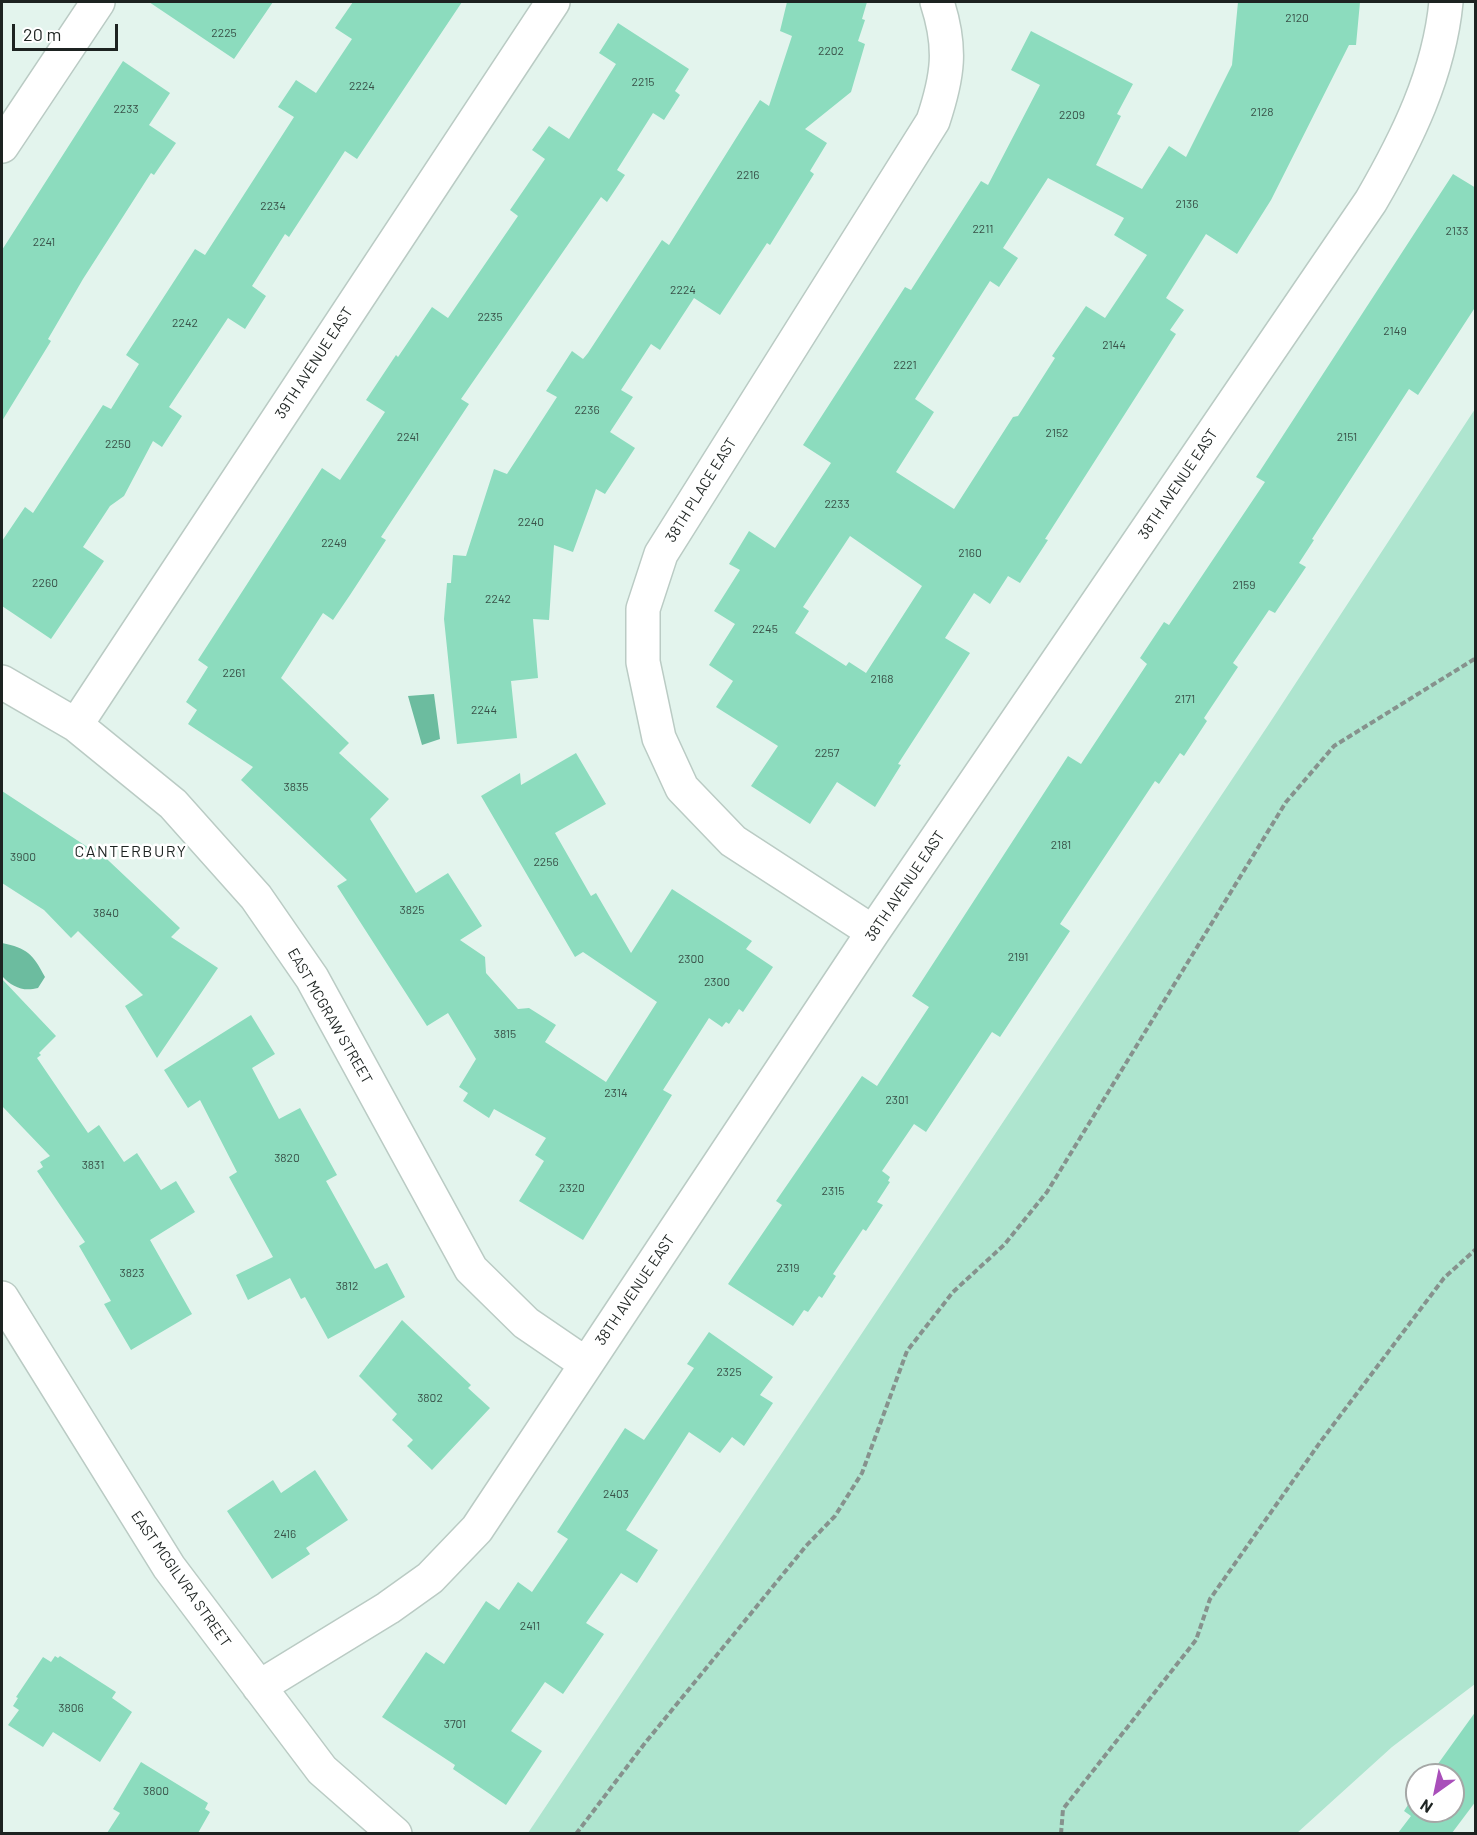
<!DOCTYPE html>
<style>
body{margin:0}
#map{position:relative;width:1477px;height:1835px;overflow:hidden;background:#e3f4ed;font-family:Barlow,sans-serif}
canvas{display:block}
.frame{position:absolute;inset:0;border:3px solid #1d2321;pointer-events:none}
.north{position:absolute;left:1405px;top:1763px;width:60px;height:60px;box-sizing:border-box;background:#fff;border:2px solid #a5a7a6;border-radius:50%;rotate:213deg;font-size:16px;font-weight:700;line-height:24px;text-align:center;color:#1d2321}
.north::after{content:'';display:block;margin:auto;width:21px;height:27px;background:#a94fba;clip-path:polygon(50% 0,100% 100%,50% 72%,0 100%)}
.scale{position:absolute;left:12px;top:24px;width:106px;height:27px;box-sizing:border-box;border:3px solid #1d2321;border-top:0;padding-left:8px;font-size:18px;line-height:21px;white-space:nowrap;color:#1d2321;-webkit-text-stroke:4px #fff;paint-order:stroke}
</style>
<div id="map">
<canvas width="1477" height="1835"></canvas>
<div class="frame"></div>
<div class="north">N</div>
<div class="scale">20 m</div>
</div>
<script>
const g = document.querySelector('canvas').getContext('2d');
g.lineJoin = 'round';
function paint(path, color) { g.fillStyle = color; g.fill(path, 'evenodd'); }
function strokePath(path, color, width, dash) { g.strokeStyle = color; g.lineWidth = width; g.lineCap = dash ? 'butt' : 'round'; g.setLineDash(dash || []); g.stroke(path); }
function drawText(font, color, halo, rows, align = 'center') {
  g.font = font + ' Barlow,sans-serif'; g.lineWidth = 5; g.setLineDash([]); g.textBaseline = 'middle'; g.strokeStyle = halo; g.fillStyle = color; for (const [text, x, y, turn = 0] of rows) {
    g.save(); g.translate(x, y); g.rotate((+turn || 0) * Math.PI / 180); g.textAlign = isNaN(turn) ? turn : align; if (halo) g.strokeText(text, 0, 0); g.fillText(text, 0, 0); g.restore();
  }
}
paint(new Path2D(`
 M 1475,409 L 1475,1684 L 1392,1747 L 1297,1833 L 528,1833 L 1269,724 Z`), '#aee5cf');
paint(new Path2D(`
 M 434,694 L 440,739 L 422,745 L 408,696 Z
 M 2,943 C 27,948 33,954 45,977 L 38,988 C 23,992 12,987 2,976 Z`), '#6cbc9f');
paint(new Path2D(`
 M 149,2 L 273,2 L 234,59 Z
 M 353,2 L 462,2 L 357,159 L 345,151 L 289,237 L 285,234 L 252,286 L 266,296 L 245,329 L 228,318 L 169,407 L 182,416 L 162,447 L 153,441 L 124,496 L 110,506 L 83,547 L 104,561 L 51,639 L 2,606 L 2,541 L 25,507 L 33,513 L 103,405 L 111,409 L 139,364 L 126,355 L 195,249 L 205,255 L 294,117 L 278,107 L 296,80 L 316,93 L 352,39 L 335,28 Z
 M 787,2 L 867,2 L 862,19 L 865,20 L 858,41 L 865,44 L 851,92 L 805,129 L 827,143 L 810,171 L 814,174 L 770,245 L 767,243 L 720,315 L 694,298 L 660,350 L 651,344 L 621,390 L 633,397 L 610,432 L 635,448 L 605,494 L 596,489 L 573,552 L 554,545 L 549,620 L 533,619 L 538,678 L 511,681 L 517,738 L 457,744 L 444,619 L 447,583 L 451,583 L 453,555 L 466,556 L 494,469 L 507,474 L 557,397 L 546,391 L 572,351 L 583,359 L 588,353 L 662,240 L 669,245 L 760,100 L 769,106 L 792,36 L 780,31 Z
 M 1238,2 L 1360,2 L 1356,45 L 1349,45 L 1271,200 L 1237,254 L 1206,234 L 1166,298 L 1184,310 L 1170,330 L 1176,334 L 1045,539 L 1048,540 L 1020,583 L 1008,576 L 990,604 L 974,593 L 945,638 L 970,653 L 898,764 L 901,765 L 875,807 L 837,782 L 810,824 L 751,786 L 778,746 L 716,707 L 733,681 L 709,665 L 735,624 L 714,611 L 740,570 L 729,564 L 749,531 L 775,548 L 831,463 L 803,445 L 905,287 L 911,290 L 981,181 L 988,185 L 1040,85 L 1011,70 L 1031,31 L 1133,84 L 1117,114 L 1121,116 L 1096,165 L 1142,189 L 1169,146 L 1186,157 L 1232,65 ZM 1048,178 L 1124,218 L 1114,235 L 1147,255 L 1105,318 L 1086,306 L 1052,356 L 1055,358 L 1018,416 L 1013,417 L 954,509 L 896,472 L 934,412 L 915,399 L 990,281 L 999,287 L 1018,258 L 1003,248 ZM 850,536 L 922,586 L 866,673 L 849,662 L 846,666 L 795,633 L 809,611 L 803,607 Z
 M 618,23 L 689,69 L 675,91 L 680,95 L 664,120 L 653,113 L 617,170 L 625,175 L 607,202 L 601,197 L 461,399 L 469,404 L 381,537 L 386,540 L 350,595 L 333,620 L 323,613 L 281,678 L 349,743 L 339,753 L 389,799 L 370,819 L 416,893 L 448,873 L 482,926 L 460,940 L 485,957 L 486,973 L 518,1009 L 529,1008 L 556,1025 L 545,1042 L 606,1082 L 657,1002 L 583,952 L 575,957 L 481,796 L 520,773 L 521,785 L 576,753 L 606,804 L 555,833 L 591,896 L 596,893 L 631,953 L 672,889 L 752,941 L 746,949 L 773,967 L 743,1012 L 739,1009 L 729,1024 L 726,1022 L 722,1027 L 709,1018 L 663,1090 L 672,1095 L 583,1240 L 519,1201 L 544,1161 L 535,1155 L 546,1138 L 494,1109 L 489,1118 L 463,1101 L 468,1093 L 459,1087 L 476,1059 L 448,1013 L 427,1026 L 337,886 L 347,880 L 241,780 L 253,767 L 188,724 L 197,710 L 186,702 L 208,667 L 198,660 L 322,468 L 340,480 L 385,412 L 366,400 L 396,355 L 398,357 L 432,307 L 448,318 L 518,216 L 510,210 L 545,159 L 532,150 L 549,126 L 569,139 L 616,64 L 599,53 Z
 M 123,61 L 170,93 L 149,125 L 176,143 L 154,175 L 151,173 L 83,279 L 48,339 L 51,341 L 2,421 L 2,250 Z
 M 1453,174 L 1476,188 L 1476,306 L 1418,395 L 1409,389 L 1312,539 L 1314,540 L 1299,563 L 1306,567 L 1275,613 L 1269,610 L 1233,663 L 1238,667 L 1204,718 L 1207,721 L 1184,756 L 1180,753 L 1159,784 L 1155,781 L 1060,924 L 1070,931 L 1000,1037 L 992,1032 L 926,1132 L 914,1124 L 882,1171 L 890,1177 L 888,1181 L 890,1182 L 877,1202 L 883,1205 L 866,1231 L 863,1229 L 833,1274 L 836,1276 L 822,1298 L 819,1296 L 808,1312 L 804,1310 L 793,1326 L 728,1284 L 782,1205 L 776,1201 L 862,1076 L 877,1086 L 929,1007 L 912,996 L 1068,756 L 1081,764 L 1147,664 L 1140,658 L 1164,622 L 1169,625 L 1265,482 L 1256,477 Z
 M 2,791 L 89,848 L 92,845 L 180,928 L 171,937 L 218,968 L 157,1058 L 125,1006 L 143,995 L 78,931 L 71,938 L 44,910 L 2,883 Z
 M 2,979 L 56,1036 L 39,1053 L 41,1055 L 37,1058 L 88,1133 L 99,1125 L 124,1162 L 137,1153 L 161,1190 L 176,1181 L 195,1212 L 150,1240 L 192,1314 L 131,1350 L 104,1304 L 111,1301 L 79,1246 L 85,1242 L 37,1171 L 43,1167 L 40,1162 L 50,1156 L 2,1106 Z
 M 251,1015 L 275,1054 L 252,1068 L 279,1119 L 300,1108 L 337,1175 L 326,1181 L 375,1269 L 387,1263 L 405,1297 L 328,1339 L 305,1297 L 301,1299 L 290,1278 L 248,1300 L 236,1275 L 273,1257 L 229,1177 L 237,1172 L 200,1100 L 188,1108 L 164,1070 Z
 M 402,1320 L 471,1385 L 468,1388 L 490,1408 L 432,1470 L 407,1446 L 413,1440 L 392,1420 L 397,1414 L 359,1376 Z
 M 709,1332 L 773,1377 L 760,1395 L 773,1403 L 744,1446 L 732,1437 L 720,1453 L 689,1432 L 626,1530 L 658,1550 L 637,1583 L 621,1573 L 586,1623 L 604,1634 L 563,1694 L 545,1682 L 511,1731 L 542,1751 L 506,1805 L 453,1769 L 455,1765 L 382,1717 L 426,1652 L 444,1664 L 486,1601 L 499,1610 L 518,1582 L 532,1592 L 568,1539 L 557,1532 L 625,1428 L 644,1440 L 694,1368 L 687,1364 Z
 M 315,1470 L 348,1520 L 306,1548 L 310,1554 L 272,1579 L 227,1511 L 273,1480 L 281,1493 Z
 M 55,1656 L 58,1658 L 60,1656 L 116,1692 L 112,1698 L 132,1712 L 100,1762 L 53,1732 L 43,1747 L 8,1725 L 19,1710 L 13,1706 L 18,1698 L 16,1697 L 43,1657 L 51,1662 Z
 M 1476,1711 L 1476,1801 L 1452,1833 L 1398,1833 L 1411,1816 L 1404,1811 L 1417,1791 L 1417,1811 L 1453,1811 L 1453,1775 L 1430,1775 Z
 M 141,1762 L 208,1803 L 205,1809 L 210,1812 L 198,1833 L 107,1833 L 120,1813 L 113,1809 Z`), '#8cdcbe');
const street = new Path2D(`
 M 2,146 L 98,2
 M 2,682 L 76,725 L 173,804 L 256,897 L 312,978 L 471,1269 L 526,1323 L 586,1364
 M 76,725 L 553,2
 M 873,932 L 733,841 L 682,788 L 659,738 L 643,662 L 643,609 L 661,554 L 933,121 C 948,76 952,48 937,2
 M 2,1298 L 169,1567 L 322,1770 L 395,1834
 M 259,1687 L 388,1608 L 430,1578 L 477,1529 L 873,932 L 1371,201 C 1407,139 1439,74 1446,2`);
strokePath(street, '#bacbc4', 36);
strokePath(new Path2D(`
 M 576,1834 L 645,1743 L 806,1546 L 835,1516 L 862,1473 L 907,1351 L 953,1292 L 1004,1245 L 1047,1192 L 1286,802 L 1334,746 L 1476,658
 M 1061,1834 L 1063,1809 L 1196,1640 L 1210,1599 L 1321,1441 L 1444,1278 L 1476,1249`), '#86928d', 4, [6, 3]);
strokePath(street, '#fff', 33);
drawText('12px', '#395148', null, [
 ["2120",1297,18],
 ["2225",224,33],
 ["2202",831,51],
 ["2215",643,82],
 ["2224",362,86],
 ["2233",126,109],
 ["2128",1262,112],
 ["2209",1072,115],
 ["2216",748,175],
 ["2136",1187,204],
 ["2234",273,206],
 ["2211",983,229],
 ["2133",1457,231],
 ["2241",44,242],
 ["2224",683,290],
 ["2235",490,317],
 ["2242",185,323],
 ["2149",1395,331],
 ["2144",1114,345],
 ["2221",905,365],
 ["2236",587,410],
 ["2152",1057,433],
 ["2241",408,437],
 ["2151",1347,437],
 ["2250",118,444],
 ["2233",837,504],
 ["2240",531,522],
 ["2249",334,543],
 ["2160",970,553],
 ["2260",45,583],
 ["2159",1244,585],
 ["2242",498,599],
 ["2245",765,629],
 ["2261",234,673],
 ["2168",882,679],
 ["2171",1185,699],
 ["2244",484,710],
 ["2257",827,753],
 ["3835",296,787],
 ["2181",1061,845],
 ["3900",23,857],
 ["2256",546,862],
 ["3825",412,910],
 ["3840",106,913],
 ["2191",1018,957],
 ["2300",691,959],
 ["2300",717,982],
 ["3815",505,1034],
 ["2314",616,1093],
 ["2301",897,1100],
 ["3820",287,1158],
 ["3831",93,1165],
 ["2320",572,1188],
 ["2315",833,1191],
 ["2319",788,1268],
 ["3823",132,1273],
 ["3812",347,1286],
 ["2325",729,1372],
 ["3802",430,1398],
 ["2403",616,1494],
 ["2416",285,1534],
 ["2411",530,1626],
 ["3806",71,1708],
 ["3701",455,1724],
 ["3800",156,1791]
]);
drawText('15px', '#1d2321', '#fff', [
 ["39TH AVENUE EAST",314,363,-57],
 ["38TH AVENUE EAST",1178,484,-56],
 ["38TH PLACE EAST",701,490,-58],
 ["38TH AVENUE EAST",905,886,-56],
 ["EAST MCGRAW STREET",330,1016,60],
 ["38TH AVENUE EAST",635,1290,-56],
 ["EAST MCGILVRA STREET",181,1579,55]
]);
g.letterSpacing = '1.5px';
drawText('16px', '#1d2321', '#fff', [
 ["CANTERBURY",131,852]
]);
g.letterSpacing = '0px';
</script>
